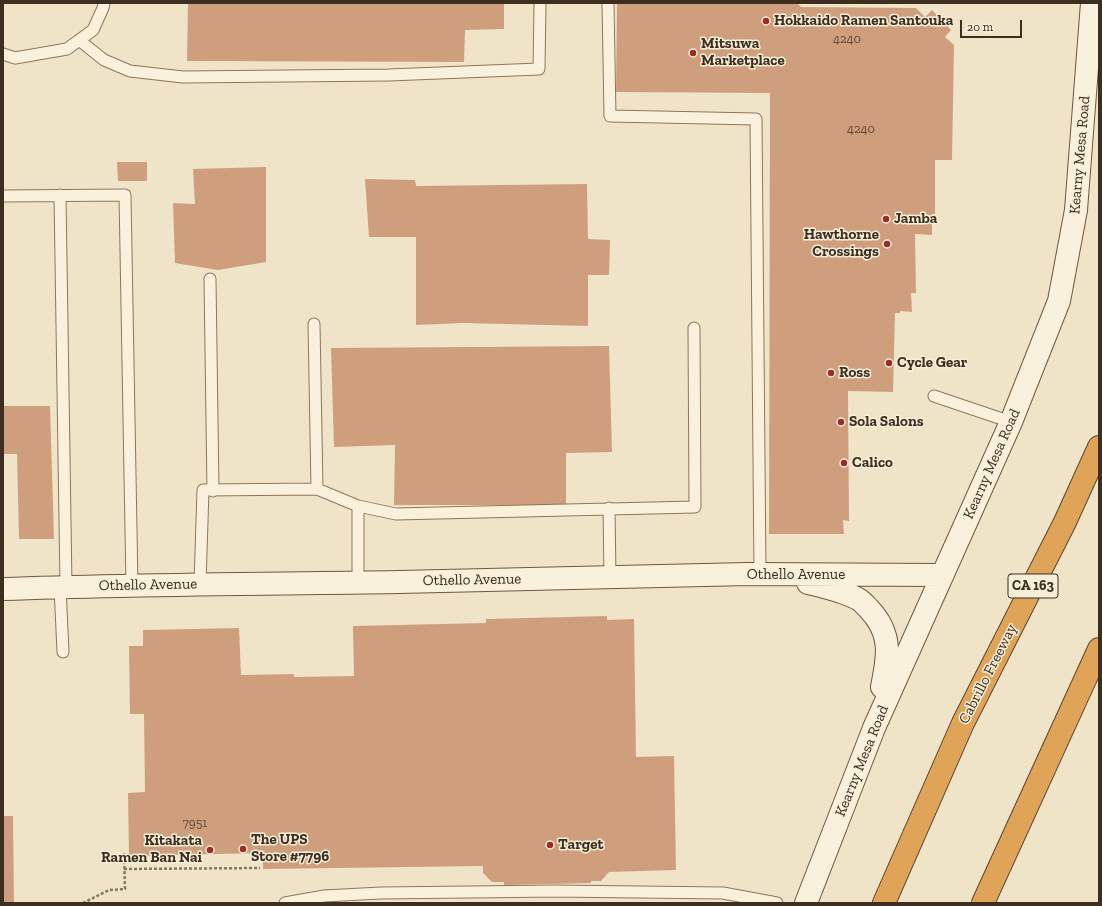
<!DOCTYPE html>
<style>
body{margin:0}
#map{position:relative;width:1102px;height:906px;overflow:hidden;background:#f0e4c8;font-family:"Zilla Slab",serif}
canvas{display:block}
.frame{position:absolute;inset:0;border:4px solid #3d2e20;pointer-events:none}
.scale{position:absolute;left:960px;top:20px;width:62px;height:18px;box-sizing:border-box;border:2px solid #3d2e20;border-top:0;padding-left:5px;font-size:12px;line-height:14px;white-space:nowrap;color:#3d2e20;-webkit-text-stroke:3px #f7eed8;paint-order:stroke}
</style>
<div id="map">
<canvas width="1102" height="906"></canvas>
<div class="frame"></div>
<div class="scale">20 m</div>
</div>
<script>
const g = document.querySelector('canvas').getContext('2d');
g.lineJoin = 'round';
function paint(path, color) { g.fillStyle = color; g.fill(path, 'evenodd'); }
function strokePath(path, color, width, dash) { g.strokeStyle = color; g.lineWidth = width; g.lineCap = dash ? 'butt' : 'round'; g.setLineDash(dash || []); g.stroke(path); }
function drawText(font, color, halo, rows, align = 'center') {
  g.font = font + ' "Zilla Slab",serif'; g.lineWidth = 3; g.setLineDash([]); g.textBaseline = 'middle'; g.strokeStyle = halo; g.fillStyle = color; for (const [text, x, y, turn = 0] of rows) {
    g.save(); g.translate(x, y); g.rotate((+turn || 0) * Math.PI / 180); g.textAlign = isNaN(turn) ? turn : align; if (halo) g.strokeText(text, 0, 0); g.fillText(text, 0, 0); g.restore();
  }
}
paint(new Path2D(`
 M 188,3 L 504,3 L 504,29 L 465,30 L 464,62 L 187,61 Z
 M 617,3 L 797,3 L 801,7 L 916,8 L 925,17 L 932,10 L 951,30 L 945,37 L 954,45 L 952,160 L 935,160 L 935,214 L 932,214 L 932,235 L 915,234 L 916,293 L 911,293 L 912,312 L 900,311 L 900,313 L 895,313 L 893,392 L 848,391 L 849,521 L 843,520 L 844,534 L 769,534 L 770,93 L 616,92 Z
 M 117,162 L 147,162 L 147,181 L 118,181 Z
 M 266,167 L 266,262 L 218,270 L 175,263 L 173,203 L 195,204 L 193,169 Z
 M 365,179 L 415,180 L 416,186 L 587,184 L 588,239 L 610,240 L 609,275 L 588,275 L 588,326 L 463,323 L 416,325 L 416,237 L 369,237 Z
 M 609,346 L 612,452 L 566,453 L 566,505 L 394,505 L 395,445 L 334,447 L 331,348 Z
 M 3,406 L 50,406 L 54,539 L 19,539 L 17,454 L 3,454 Z
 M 607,616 L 607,620 L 634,619 L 636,757 L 674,756 L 676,870 L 609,872 L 601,881 L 591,881 L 591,883 L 504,885 L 504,882 L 492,882 L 483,873 L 483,866 L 263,869 L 263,853 L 129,856 L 128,793 L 145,792 L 144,714 L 130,714 L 129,646 L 143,646 L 143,630 L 239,628 L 241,675 L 294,674 L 294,677 L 354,676 L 353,626 L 486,623 L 486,619 Z
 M 3,816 L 13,816 L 14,903 L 3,903 Z`), '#cf9f7d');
const lane = new Path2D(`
 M 608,3 L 610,116 L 756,119 L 760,574
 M 79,40 L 104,60 L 130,71 L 183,77 L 389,75 L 539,69 L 540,3
 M 3,54 L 15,58 L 67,49 L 93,30 L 103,8 L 104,3
 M 60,195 L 66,586
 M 3,196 L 125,195 L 132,586
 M 210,279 L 213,491
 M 314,324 L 317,489
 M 934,396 L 1011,422
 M 609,508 L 610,578
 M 358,582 L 358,506
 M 200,584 L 203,490 L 317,489 L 358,506 L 396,514 L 695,507 L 694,328
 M 60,587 L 63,652
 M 285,903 L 324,896 L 381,893 L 556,891 L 723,893 L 777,903`);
const secondary = new Path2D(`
 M 808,583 C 825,587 843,591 858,599 C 862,601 866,606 869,609 C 893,634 888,657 882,687
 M 3,589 C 135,584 267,584 399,582 C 516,580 632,576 748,574 C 813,574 877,575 942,575
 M 806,903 L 874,728 L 1011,422 L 1059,301 L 1076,210 L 1092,3`);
const highway = new Path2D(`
 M 884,903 L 963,723 L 1065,522 L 1099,447
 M 983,903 L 1099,649`);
strokePath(lane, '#8d765c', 13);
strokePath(secondary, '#6f573f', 24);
strokePath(highway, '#5b4430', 24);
strokePath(new Path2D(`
 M 124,869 L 260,868
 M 83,903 L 109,890 L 125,889 L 124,853`), '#8d765c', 2.5, [3, 2]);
strokePath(lane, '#faf1dc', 11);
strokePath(secondary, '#faf1dc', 22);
strokePath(highway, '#e0a458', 22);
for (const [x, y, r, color] of [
 [766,21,4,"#9e2a2b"],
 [693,53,4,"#9e2a2b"],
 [886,219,4,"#9e2a2b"],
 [887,244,4,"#9e2a2b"],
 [889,363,4,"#9e2a2b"],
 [831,373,4,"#9e2a2b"],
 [841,422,4,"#9e2a2b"],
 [844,463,4,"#9e2a2b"],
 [550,845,4,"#9e2a2b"],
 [243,849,4,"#9e2a2b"],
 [210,850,4,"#9e2a2b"]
]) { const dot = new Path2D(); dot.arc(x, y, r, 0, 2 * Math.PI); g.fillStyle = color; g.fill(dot); strokePath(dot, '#f7eed8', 1.5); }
drawText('13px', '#624a37', null, [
 ["4240",847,39],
 ["4240",861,129],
 ["7951",195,823]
]);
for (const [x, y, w] of [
 [1033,586,50]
]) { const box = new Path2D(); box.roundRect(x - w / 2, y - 12, w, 24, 3); g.fillStyle = '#f7eed8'; g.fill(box); strokePath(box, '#3d2e20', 1); }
drawText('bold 14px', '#3d2e20', null, [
 ["CA 163",1033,586]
]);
drawText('bold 15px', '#3d2e20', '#f7eed8', [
 ["Hokkaido Ramen Santouka",774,21],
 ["Mitsuwa",701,44],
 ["Marketplace",701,61],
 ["Jamba",894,219],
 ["Hawthorne",879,235,"right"],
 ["Crossings",879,252,"right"],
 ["Cycle Gear",897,363],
 ["Ross",839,373],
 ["Sola Salons",849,422],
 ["Calico",852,463],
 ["The UPS",251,840],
 ["Store #7796",251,857],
 ["Kitakata",202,841,"right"],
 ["Ramen Ban Nai",202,858,"right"],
 ["Target",558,845]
], 'left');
drawText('15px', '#3d2e20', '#f7eed8', [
 ["Kearny Mesa Road",1080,155,-85],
 ["Kearny Mesa Road",992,464,-66],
 ["Othello Avenue",796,575],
 ["Othello Avenue",472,580,-1],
 ["Othello Avenue",148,585,-1],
 ["Cabrillo Freeway",988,674,-63],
 ["Kearny Mesa Road",862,761,-68]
]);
</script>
